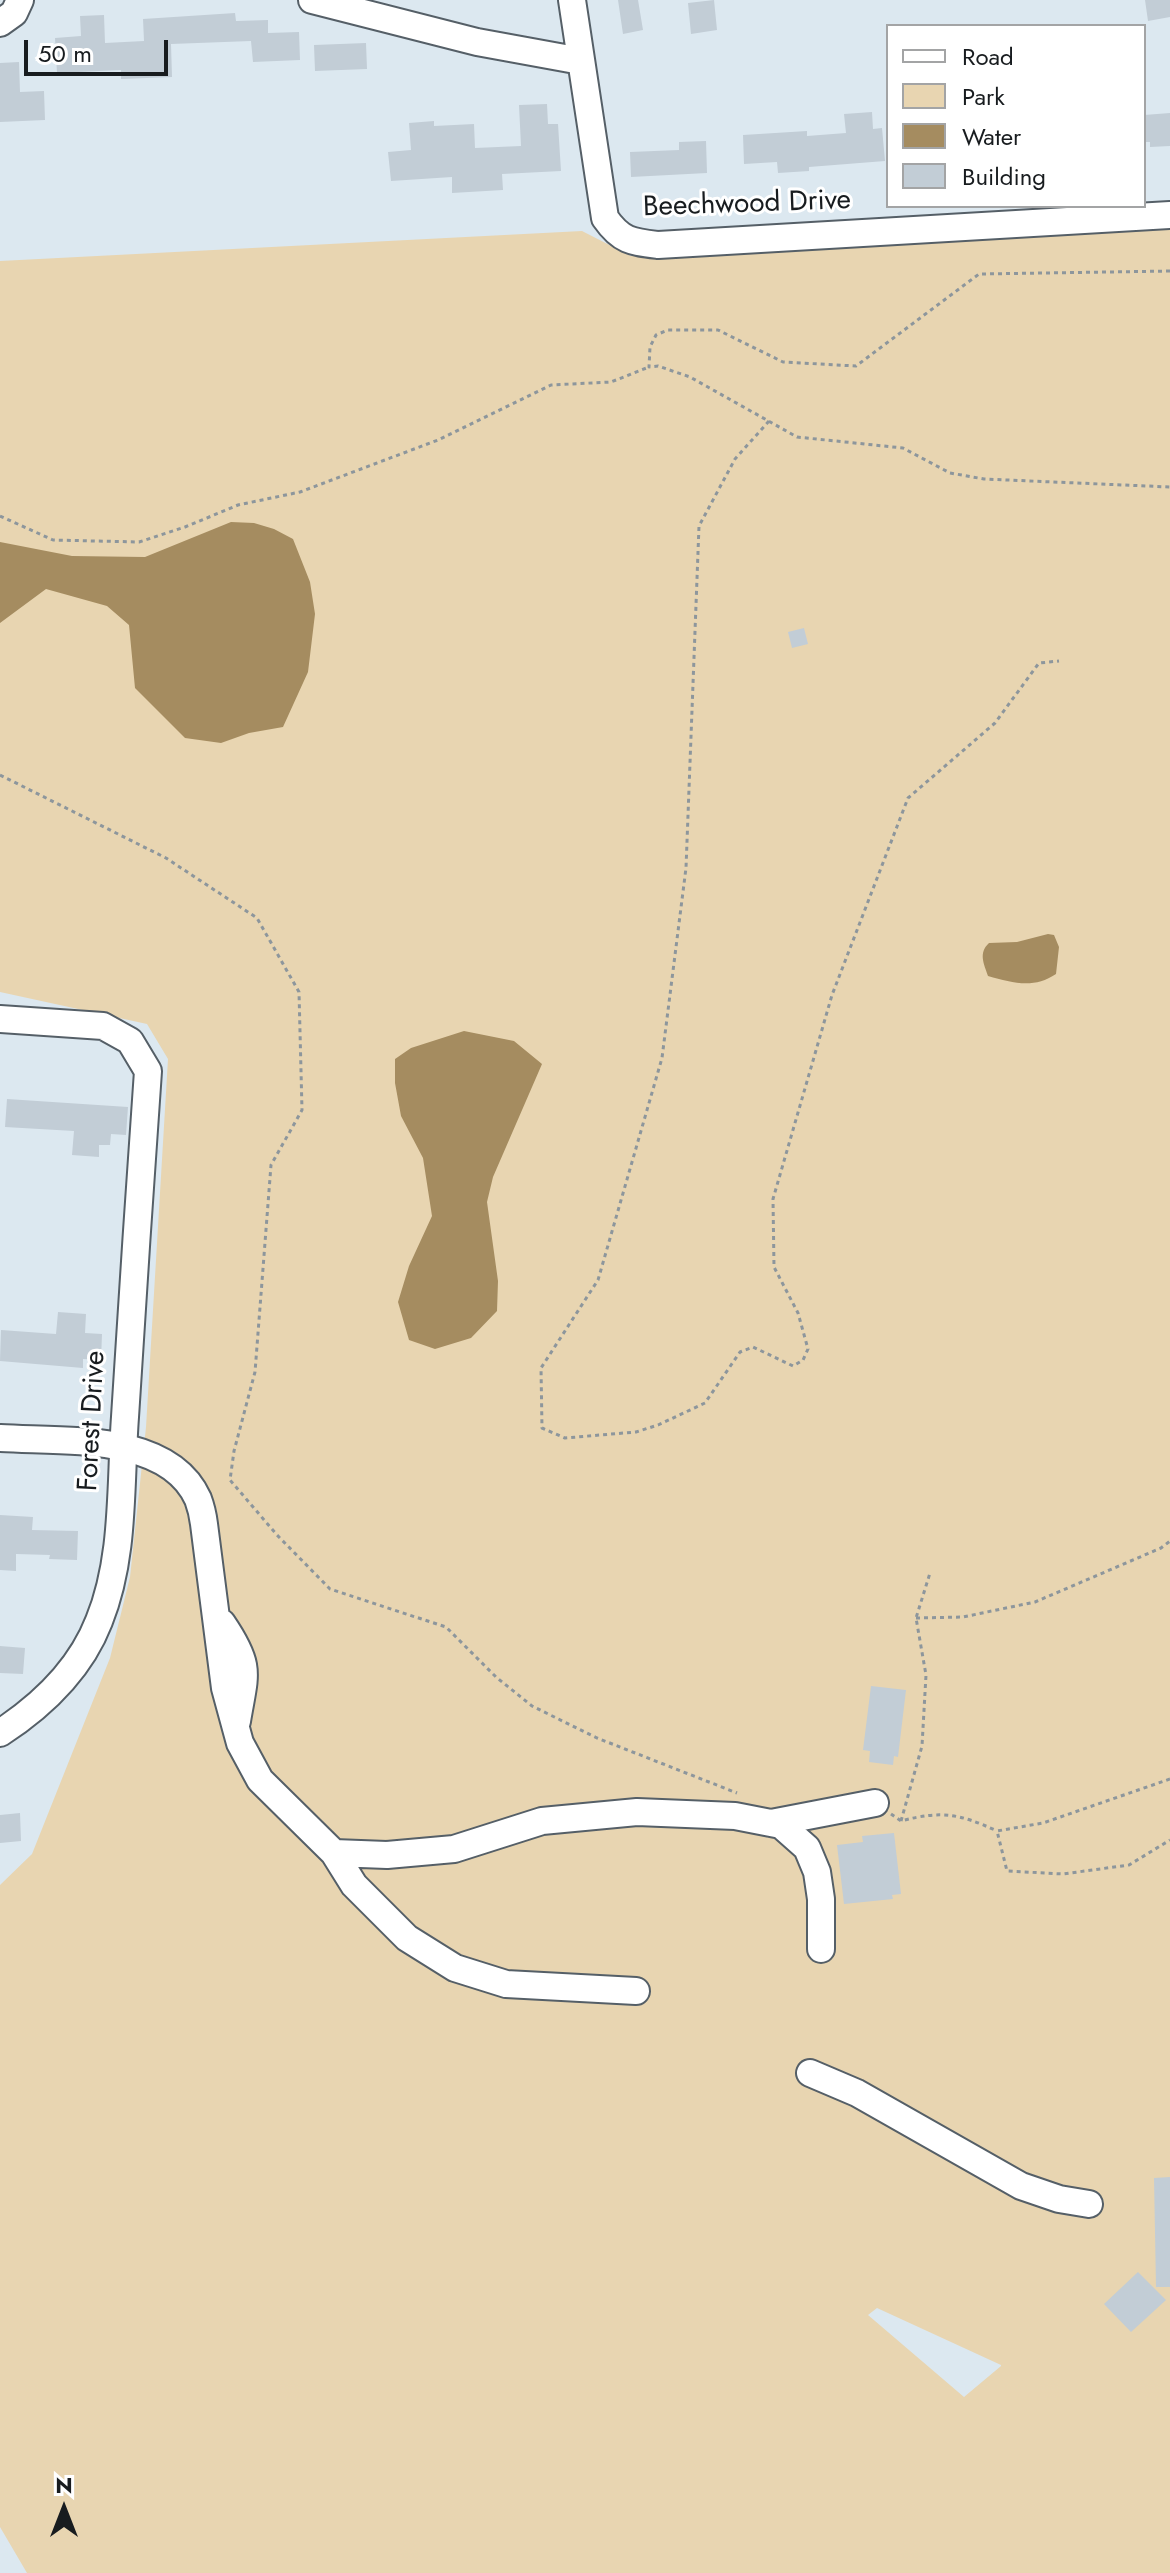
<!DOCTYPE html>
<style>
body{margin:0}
#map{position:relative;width:1170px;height:2573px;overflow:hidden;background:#dce8f0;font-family:Jost,sans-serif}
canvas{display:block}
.legend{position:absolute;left:886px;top:24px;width:260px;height:184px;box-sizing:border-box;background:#fff;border:2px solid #a3a4a5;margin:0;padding:10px 14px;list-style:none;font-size:24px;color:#181c1f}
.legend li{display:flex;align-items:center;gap:16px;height:40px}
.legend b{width:40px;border:2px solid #a3a4a5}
.north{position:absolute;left:24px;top:2469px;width:80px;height:80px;-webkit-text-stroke:6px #fff;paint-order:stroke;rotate:0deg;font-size:22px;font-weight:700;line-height:32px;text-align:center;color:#181c1f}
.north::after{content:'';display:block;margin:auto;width:28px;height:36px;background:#181c1f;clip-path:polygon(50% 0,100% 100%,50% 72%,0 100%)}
.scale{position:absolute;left:24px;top:40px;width:144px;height:36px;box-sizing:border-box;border:4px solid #181c1f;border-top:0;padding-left:10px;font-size:24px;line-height:28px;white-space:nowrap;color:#181c1f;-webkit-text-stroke:6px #fff;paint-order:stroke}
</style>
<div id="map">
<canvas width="1170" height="2573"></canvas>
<ul class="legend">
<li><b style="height:10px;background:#fff"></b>Road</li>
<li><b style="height:22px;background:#e8d5b1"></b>Park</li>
<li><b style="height:22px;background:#a58c60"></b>Water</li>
<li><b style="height:22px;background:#c2cdd6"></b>Building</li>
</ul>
<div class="north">N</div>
<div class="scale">50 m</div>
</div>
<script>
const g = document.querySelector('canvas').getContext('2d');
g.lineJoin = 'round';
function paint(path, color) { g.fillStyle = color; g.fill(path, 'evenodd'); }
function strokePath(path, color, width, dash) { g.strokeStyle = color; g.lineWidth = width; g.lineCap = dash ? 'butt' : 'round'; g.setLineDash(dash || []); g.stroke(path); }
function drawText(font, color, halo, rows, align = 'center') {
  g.font = font + ' Jost,sans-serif'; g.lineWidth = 6; g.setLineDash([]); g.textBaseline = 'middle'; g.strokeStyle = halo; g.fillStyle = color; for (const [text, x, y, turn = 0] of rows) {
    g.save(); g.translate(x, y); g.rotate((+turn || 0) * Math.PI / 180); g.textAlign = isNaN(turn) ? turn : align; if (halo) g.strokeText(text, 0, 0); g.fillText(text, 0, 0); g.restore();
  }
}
paint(new Path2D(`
 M 1170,228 L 1170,2573 L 27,2573 L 0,2527 L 0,1885 L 32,1854 L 110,1658 L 130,1577 L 146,1427 L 168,1059 L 147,1024 L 0,992 L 0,261 L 582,231 L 631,256 ZM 877,2308 L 1001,2365 L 1001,2366 L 964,2397 L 868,2315 Z`), '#e8d5b1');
paint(new Path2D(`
 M 231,522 L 254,523 L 274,529 L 293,539 L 310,582 L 315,614 L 308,672 L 283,727 L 249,733 L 221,743 L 185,738 L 135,688 L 129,625 L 107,606 L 46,589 L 0,623 L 0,542 L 72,556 L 145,557 Z
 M 1048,934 L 1054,935 L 1059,947 L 1056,974 C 1034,989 1013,983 988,976 C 984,964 978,953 989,943 L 1017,942 Z
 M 464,1031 L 514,1041 L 542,1064 L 493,1177 L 487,1202 L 498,1281 L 497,1311 L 471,1338 L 435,1349 L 409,1340 L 398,1302 L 409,1266 L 432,1216 L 423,1158 L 401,1116 L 395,1083 L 395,1059 L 411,1048 Z`), '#a58c60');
paint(new Path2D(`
 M 618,0 L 638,0 L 643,30 L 623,34 Z
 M 714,0 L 717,30 L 691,34 L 688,3 Z
 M 1145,0 L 1170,0 L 1170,17 L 1148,21 Z
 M 235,13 L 236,21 L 268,20 L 268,33 L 299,32 L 300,60 L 253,62 L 251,41 L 171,44 L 172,77 L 121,79 L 121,70 L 57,73 L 55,38 L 81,36 L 80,16 L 104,15 L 105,43 L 144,41 L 143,19 Z
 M 366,43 L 367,69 L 315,71 L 314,45 Z
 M 19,62 L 20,92 L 44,91 L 45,120 L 0,122 L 0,63 Z
 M 547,104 L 548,124 L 558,124 L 561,171 L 502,174 L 503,190 L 452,193 L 452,177 L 391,181 L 388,152 L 411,150 L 409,123 L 434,121 L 434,126 L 474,124 L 475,148 L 521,146 L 519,105 Z
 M 872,112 L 873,129 L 882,128 L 885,161 L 809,167 L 809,171 L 778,173 L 777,162 L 744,164 L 743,135 L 807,131 L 807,136 L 846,133 L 844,114 Z
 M 1170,113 L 1170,146 L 1150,147 L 1150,142 L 1144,142 L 1144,115 Z
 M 706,141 L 707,173 L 631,177 L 630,152 L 679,150 L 679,142 Z
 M 804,628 L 808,644 L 792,648 L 788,632 Z
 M 7,1099 L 128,1107 L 126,1135 L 111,1134 L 110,1145 L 99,1145 L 99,1157 L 72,1155 L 74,1131 L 5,1127 Z
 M 58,1312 L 86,1314 L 85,1333 L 102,1334 L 101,1360 L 83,1359 L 83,1368 L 0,1361 L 1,1330 L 56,1334 Z
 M 0,1515 L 33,1517 L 32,1530 L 78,1531 L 77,1560 L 49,1559 L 50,1555 L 16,1554 L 16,1571 L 0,1570 Z
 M 0,1646 L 25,1648 L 23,1674 L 0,1673 Z
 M 871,1686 L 906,1690 L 898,1757 L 894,1756 L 893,1765 L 869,1762 L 870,1751 L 863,1750 Z
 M 20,1813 L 21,1841 L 0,1843 L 0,1815 Z
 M 894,1833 L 901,1894 L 892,1895 L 893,1899 L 844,1904 L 837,1845 L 863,1842 L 862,1836 Z
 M 1170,2177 L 1170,2287 L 1156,2287 L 1154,2178 Z
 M 1138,2272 L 1166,2300 L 1131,2332 L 1104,2304 Z`), '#c2cdd6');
const minor = new Path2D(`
 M 312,0 L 477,42 L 581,61
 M 572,0 L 605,218 C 621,241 632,242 658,245 L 1170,215
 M 0,23 L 14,13 L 20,0
 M 0,1019 L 103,1026 L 130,1041 L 148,1071 C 140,1186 132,1302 125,1417 C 120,1485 125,1557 99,1621 C 80,1670 43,1705 0,1733
 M 0,1438 C 61,1442 168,1432 198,1499 C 201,1507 203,1516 204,1524 L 225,1688 L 240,1743 L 260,1780 L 334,1853 L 354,1885 L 407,1938 L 455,1968 L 506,1984 L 636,1991
 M 222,1623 C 252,1667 245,1673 237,1721
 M 771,1823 L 875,1803
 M 334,1853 L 387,1855 L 454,1849 L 542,1821 L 637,1812 L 735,1816 L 781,1825 L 807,1848 L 817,1872 L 821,1899 L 821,1949
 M 810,2073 L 857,2093 L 1021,2186 L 1059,2199 L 1089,2204`);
strokePath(minor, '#555f67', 30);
strokePath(new Path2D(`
 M 1170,271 L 979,274 L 856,366 L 783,362 L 718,330 L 668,330 L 656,335 L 650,347 L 649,367 L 658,366 L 690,377 L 797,437 L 903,448 L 950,473 L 984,479 L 1170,487
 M 769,421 L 735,459 L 699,526 L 686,868 L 662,1058 L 598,1280 L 541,1368 L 542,1428 L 565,1438 L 636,1432 L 658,1425 L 705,1403 L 740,1352 L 753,1347 L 793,1366 L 803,1360 L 808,1349 L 798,1313 L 774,1267 L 773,1199 L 832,995 L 908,798 L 995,723 L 1039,663 L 1059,661
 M 0,516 L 53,540 L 139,542 L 185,527 L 238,505 L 300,492 L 438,440 L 551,385 L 611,382 L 649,367
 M 0,775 L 166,858 L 257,918 L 299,992 L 302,1110 L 271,1165 L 255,1372 L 234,1451 L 230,1480 L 277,1535 L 330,1589 L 446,1627 L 496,1677 L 532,1706 L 597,1738 L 737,1793
 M 916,1618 L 963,1617 L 1035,1602 L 1161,1548 L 1170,1541
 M 1170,1779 L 1043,1823 L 997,1831 L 1007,1871 L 1063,1874 L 1129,1865 L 1170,1840
 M 891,1814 L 901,1821 C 942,1810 960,1814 997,1831
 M 901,1821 L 922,1746 L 926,1675 L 916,1618 L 930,1573`), '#8d969c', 3, [4, 4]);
strokePath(minor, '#fff', 26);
drawText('28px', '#181c1f', '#fff', [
 ["Beechwood Drive",747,205,-2],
 ["Forest Drive",93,1421,-87]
]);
</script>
